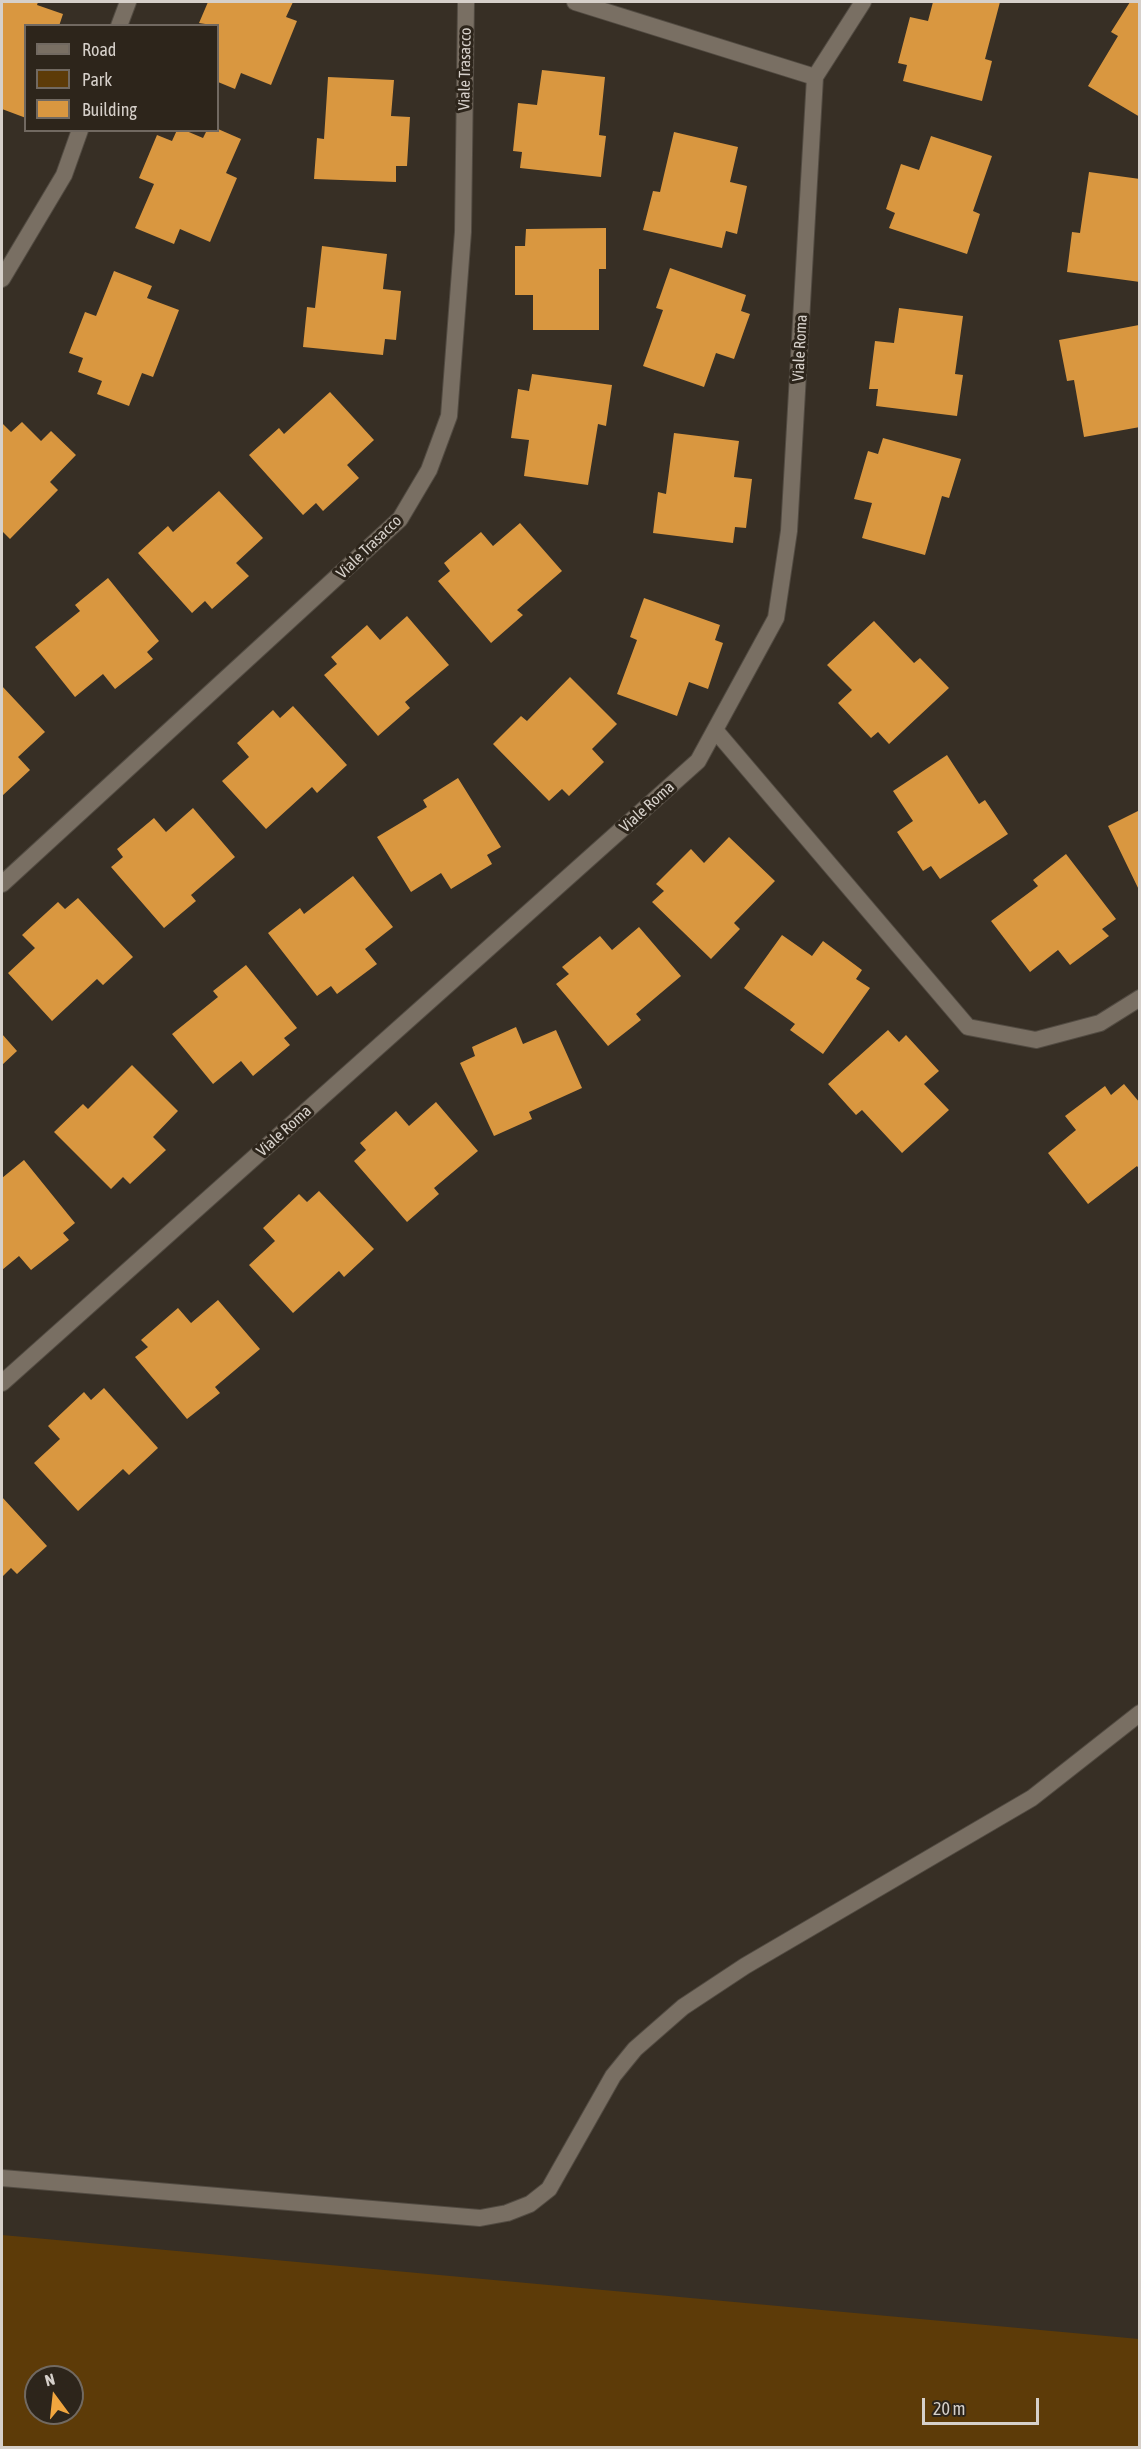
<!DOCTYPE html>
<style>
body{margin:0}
#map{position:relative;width:1141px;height:2449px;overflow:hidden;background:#372f25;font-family:"Asap Condensed",sans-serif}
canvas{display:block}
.frame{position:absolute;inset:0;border:3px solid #d6d0ca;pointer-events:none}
.legend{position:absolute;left:24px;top:24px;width:195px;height:108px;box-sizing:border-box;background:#2d251b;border:2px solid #716961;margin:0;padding:8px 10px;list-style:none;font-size:18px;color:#d6d0ca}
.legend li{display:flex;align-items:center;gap:12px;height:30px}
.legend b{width:30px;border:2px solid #716961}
.north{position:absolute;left:24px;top:2365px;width:60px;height:60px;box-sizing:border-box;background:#2d251b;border:2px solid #716961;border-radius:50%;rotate:345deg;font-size:16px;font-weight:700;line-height:24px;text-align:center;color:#d6d0ca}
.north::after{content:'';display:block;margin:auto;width:21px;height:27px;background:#f1a63f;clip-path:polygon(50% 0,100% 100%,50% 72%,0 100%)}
.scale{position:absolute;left:922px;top:2398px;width:117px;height:27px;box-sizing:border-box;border:3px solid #d6d0ca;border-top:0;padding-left:8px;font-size:18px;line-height:21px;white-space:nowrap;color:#d6d0ca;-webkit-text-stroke:4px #2d251b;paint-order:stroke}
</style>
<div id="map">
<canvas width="1141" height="2449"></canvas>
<div class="frame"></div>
<ul class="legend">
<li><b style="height:8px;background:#796f63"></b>Road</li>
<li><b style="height:16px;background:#5d3b08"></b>Park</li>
<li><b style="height:16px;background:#d99740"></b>Building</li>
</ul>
<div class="north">N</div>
<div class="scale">20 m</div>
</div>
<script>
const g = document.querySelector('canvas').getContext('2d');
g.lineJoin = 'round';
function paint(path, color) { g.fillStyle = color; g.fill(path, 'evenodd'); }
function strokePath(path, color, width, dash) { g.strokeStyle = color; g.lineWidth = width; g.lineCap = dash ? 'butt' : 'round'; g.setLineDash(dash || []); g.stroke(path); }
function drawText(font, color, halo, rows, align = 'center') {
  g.font = font + ' "Asap Condensed",sans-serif'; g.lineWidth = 6; g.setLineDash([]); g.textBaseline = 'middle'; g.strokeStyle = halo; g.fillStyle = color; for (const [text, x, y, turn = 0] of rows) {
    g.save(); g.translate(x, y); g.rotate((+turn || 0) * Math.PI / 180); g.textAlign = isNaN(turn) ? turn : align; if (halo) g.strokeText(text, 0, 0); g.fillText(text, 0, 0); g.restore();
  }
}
paint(new Path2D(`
 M 2,2235 L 1139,2339 L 1139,2447 L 2,2447 ZM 36,2377 L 72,2377 L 72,2413 L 36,2413 Z`), '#5d3b08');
paint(new Path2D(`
 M 2,2 L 38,2 L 37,5 L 63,14 L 59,26 L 26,26 L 26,118 L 2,109 Z
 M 208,2 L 293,2 L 286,17 L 297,21 L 271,85 L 241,73 L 235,89 L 218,82 L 218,26 L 199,23 Z
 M 933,2 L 1000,2 L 985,59 L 992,61 L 982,101 L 903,81 L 907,65 L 898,63 L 910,17 L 928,21 Z
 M 1130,2 L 1140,2 L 1140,117 L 1088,86 L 1118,36 L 1111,32 Z
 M 542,70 L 605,77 L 599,135 L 606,136 L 601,177 L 520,168 L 522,152 L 513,151 L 518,103 L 537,105 Z
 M 328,77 L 394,80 L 391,116 L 410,117 L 407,166 L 396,166 L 396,182 L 314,179 L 317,138 L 324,139 Z
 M 218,129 L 241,139 L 226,173 L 237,178 L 210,242 L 180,229 L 174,244 L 135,228 L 154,184 L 139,178 L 157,135 L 172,141 L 177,130 L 184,130 L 203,138 L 207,130 Z
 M 674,132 L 738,147 L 730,182 L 747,186 L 737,234 L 726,231 L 722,248 L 643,230 L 653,191 L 660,192 Z
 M 931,136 L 992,156 L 973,211 L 980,214 L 967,254 L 889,228 L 895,213 L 886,209 L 901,164 L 919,170 Z
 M 1089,172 L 1140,179 L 1140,282 L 1067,272 L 1072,232 L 1080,233 Z
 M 606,228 L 606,269 L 599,269 L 599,330 L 533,330 L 533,295 L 515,295 L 515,246 L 525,246 L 526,229 Z
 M 322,246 L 387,254 L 383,289 L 401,291 L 396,340 L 385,339 L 383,355 L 303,347 L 307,307 L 315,308 Z
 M 670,268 L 746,295 L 741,311 L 750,314 L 734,359 L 716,353 L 704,387 L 643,366 L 663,310 L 656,308 Z
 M 114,271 L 152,286 L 147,298 L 179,310 L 153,377 L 142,373 L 129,406 L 97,394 L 102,381 L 78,372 L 83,358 L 69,353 L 85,312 L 96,316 Z
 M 899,308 L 963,316 L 955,374 L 963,375 L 957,416 L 876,406 L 878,389 L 869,389 L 875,341 L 894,343 Z
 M 1139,325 L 1140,427 L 1084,437 L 1074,380 L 1067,381 L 1059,340 Z
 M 532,374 L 612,385 L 606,426 L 598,424 L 588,485 L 524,476 L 529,440 L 511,438 L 518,389 L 529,391 Z
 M 330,392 L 374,440 L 347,465 L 359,478 L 323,511 L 316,503 L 303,515 L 249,455 L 279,428 L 284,434 Z
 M 22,422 L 41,441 L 51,431 L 76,455 L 50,482 L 58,490 L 10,539 L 2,531 L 2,423 L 11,432 Z
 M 674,433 L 739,441 L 734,477 L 752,479 L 746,528 L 735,527 L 733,543 L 653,533 L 658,492 L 666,494 Z
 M 883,438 L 961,459 L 949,498 L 942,496 L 925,555 L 862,538 L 872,503 L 854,499 L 868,451 L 878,454 Z
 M 219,491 L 263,538 L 236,563 L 249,576 L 212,609 L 205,601 L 192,613 L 138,553 L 168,526 L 173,532 Z
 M 520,523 L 562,571 L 517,610 L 523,615 L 491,643 L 438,581 L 450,571 L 444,563 L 481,532 L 493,546 Z
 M 108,578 L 159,641 L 147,652 L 153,659 L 115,689 L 103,674 L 75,697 L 35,647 L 80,611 L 75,605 Z
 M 644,598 L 720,625 L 715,640 L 723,643 L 708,689 L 689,682 L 677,716 L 617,694 L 637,640 L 630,637 Z
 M 407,616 L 449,665 L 405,702 L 410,708 L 378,736 L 324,675 L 337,664 L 331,657 L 367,625 L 380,640 Z
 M 874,621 L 914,663 L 920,658 L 949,688 L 889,744 L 878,732 L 871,738 L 838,703 L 852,690 L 827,665 Z
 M 570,677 L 617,724 L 592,749 L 604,762 L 569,796 L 562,789 L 549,801 L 493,744 L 521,716 L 527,721 Z
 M 2,686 L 45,732 L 18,757 L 30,770 L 2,796 Z
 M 293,706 L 347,765 L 317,793 L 312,787 L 266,829 L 222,781 L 249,757 L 237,743 L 273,710 L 280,718 Z
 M 947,755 L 979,804 L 985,800 L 1008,834 L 940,879 L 931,866 L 923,871 L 897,832 L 913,821 L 893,791 Z
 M 458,778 L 501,847 L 487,855 L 492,864 L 451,889 L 441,873 L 411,892 L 377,837 L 427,807 L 423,800 Z
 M 193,808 L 235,857 L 191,895 L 196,901 L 164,928 L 111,867 L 123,857 L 117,849 L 154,818 L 166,832 Z
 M 1140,810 L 1140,892 L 1108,826 Z
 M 729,837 L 775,881 L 734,923 L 740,929 L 711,959 L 652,902 L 664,891 L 656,884 L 691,849 L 704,863 Z
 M 1066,854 L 1116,919 L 1102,929 L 1109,936 L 1070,965 L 1058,950 L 1030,972 L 991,921 L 1038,886 L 1033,880 Z
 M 353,876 L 393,927 L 365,949 L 377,964 L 337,994 L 331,986 L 317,996 L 268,933 L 300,908 L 304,914 Z
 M 78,898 L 133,957 L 103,985 L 97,979 L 52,1021 L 8,973 L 35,948 L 22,935 L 58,902 L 65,909 Z
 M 639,927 L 681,976 L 636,1014 L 641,1020 L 608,1046 L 556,984 L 569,974 L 562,967 L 600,936 L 612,950 Z
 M 782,935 L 812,956 L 823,941 L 862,970 L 856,979 L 870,988 L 823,1054 L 790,1030 L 795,1024 L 744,988 Z
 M 246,965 L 297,1028 L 284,1038 L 290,1045 L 253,1076 L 241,1061 L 213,1084 L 172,1034 L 218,997 L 213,991 Z
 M 516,1027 L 523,1044 L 556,1030 L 582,1088 L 529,1112 L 532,1119 L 494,1136 L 460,1063 L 475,1056 L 472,1047 Z
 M 888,1030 L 899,1042 L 906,1035 L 939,1071 L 924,1084 L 949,1110 L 902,1153 L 862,1110 L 856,1115 L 828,1084 Z
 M 2,1034 L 17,1051 L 2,1065 Z
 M 132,1065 L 178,1111 L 153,1137 L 166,1150 L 130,1184 L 123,1177 L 111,1189 L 54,1132 L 83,1104 L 88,1109 Z
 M 1124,1084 L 1140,1103 L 1140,1170 L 1137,1166 L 1088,1204 L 1048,1153 L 1076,1130 L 1065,1116 L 1105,1086 L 1111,1095 Z
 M 436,1102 L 478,1151 L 434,1188 L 439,1194 L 407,1222 L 354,1161 L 366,1150 L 360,1143 L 396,1111 L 409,1126 Z
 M 24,1160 L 75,1223 L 63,1233 L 69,1240 L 31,1270 L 19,1256 L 2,1270 L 2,1178 Z
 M 319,1191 L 374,1249 L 344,1277 L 339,1271 L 293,1313 L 249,1265 L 275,1241 L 263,1228 L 299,1194 L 307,1202 Z
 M 218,1300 L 260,1349 L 215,1387 L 220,1393 L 187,1419 L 135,1357 L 148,1347 L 141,1340 L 178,1308 L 191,1323 Z
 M 104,1388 L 158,1448 L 129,1475 L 123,1469 L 78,1511 L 34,1463 L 60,1439 L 48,1426 L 84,1392 L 91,1400 Z
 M 2,1497 L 47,1546 L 17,1574 L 11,1568 L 2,1577 Z`), '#d99740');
const minor = new Path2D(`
 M 575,2 L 815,77
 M 119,26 L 128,2
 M 2,279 L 64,175 L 80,130
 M 715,730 L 968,1027 L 1036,1040 L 1100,1023 L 1140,998
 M 2,884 L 400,519 L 429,470 L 449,416 L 463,232 L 466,2
 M 2,1383 L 698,761 L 776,618 L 789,531 L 815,77 L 863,2
 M 2,2178 L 480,2218 L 507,2213 L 530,2204 L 549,2189 L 613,2076 L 635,2049 L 683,2007 L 745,1966 L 1032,1798 L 1140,1713`);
strokePath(minor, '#524b42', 18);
strokePath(minor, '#796f63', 16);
drawText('16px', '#d6d0ca', '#2d251b', [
 ["Viale Trasacco",465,69,-89],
 ["Viale Roma",800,348,-87],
 ["Viale Trasacco",369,547,-44],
 ["Viale Roma",647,807,-42],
 ["Viale Roma",284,1131,-42]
]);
</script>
